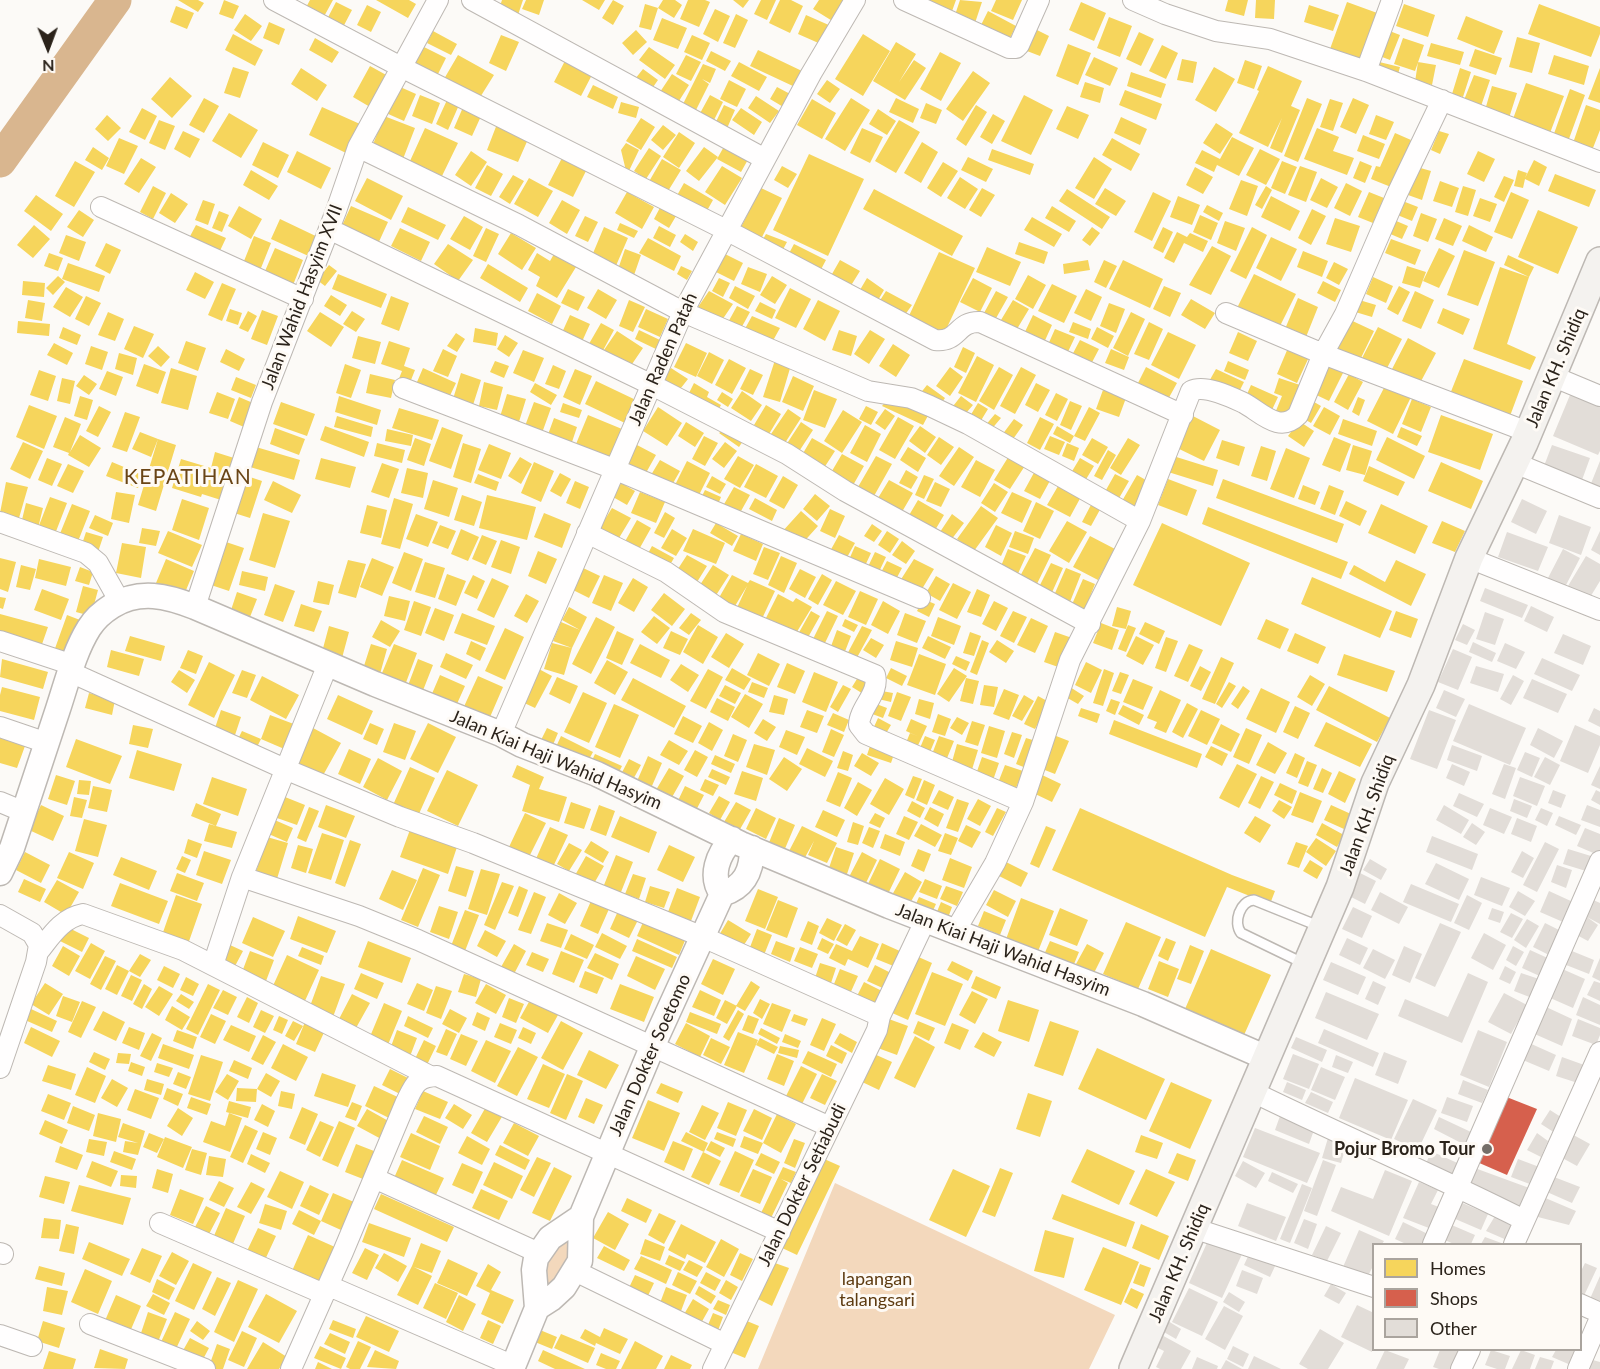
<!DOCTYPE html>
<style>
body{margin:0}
#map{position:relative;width:1600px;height:1369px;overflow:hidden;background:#fcfaf7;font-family:Lato,sans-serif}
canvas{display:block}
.legend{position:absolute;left:1372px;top:1243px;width:210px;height:108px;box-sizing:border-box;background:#fefaf5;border:2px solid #aaa49e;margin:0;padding:8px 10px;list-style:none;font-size:18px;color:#2b231b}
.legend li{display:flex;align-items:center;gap:12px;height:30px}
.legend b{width:30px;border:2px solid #aaa49e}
.north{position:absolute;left:18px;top:18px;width:60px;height:60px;-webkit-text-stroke:4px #fefaf5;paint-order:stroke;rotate:179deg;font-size:16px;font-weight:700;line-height:24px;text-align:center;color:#2b231b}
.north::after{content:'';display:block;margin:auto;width:21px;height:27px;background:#2b231b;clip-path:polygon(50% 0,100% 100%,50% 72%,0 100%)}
</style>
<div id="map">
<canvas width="1600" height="1369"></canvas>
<ul class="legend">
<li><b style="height:16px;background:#f6d55c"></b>Homes</li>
<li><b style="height:16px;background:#d6604d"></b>Shops</li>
<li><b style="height:16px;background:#e2ddd8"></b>Other</li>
</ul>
<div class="north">N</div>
</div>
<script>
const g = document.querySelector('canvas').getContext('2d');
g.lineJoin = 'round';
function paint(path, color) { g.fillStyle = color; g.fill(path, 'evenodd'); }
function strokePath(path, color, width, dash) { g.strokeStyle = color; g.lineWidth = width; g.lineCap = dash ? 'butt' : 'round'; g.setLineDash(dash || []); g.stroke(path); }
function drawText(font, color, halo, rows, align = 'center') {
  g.font = font + ' Lato,sans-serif'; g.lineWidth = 6; g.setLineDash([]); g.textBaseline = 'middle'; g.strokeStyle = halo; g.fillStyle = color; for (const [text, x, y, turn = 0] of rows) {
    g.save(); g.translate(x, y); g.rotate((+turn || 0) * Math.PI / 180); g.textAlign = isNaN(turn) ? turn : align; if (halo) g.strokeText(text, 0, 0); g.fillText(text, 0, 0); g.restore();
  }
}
paint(new Path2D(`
 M 835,1183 L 1115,1315 L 1089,1369 L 758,1369 Z
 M 573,1233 L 567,1268 L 542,1296 L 544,1259 Z`), '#f3d8bc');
paint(new Path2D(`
 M 178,0 L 198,0 L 204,3 L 198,12 Z
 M 224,0 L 239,6 L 233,19 L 219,14 Z
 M 310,0 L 333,0 L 321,22 L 303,13 Z
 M 376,0 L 409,0 L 416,4 L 408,18 Z
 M 502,0 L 523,0 L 517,18 L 498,12 Z
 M 526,0 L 544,0 L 539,15 L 522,9 Z
 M 582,0 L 605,0 L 599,10 Z
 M 613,0 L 624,6 L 613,25 L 602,18 Z
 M 663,0 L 675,0 L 682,5 L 674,18 L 658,8 Z
 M 688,0 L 705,0 L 710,2 L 699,27 L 680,19 Z
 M 733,0 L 749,0 L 743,8 Z
 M 761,0 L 776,0 L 767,20 L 754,14 Z
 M 780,0 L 791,0 L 803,6 L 790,33 L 769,23 Z
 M 819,0 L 842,0 L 846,3 L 834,22 L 813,9 Z
 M 929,0 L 956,0 L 951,14 L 928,4 Z
 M 960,0 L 982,2 L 975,23 L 955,15 Z
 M 996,0 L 1022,0 L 1013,20 L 991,11 Z
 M 1228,0 L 1248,0 L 1244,16 L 1225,11 Z
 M 1256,0 L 1275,0 L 1274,19 L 1255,18 Z
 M 336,2 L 352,10 L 341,31 L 325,23 Z
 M 1081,2 L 1106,13 L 1094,41 L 1069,30 Z
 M 1347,2 L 1380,14 L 1364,60 L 1330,49 Z
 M 645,4 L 658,8 L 651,30 L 639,27 Z
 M 1404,4 L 1435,15 L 1428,37 L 1396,26 Z
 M 1539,4 L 1600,27 L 1600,34 L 1591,57 L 1528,34 Z
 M 367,5 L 381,12 L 371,32 L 357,25 Z
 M 1309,5 L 1339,15 L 1333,31 L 1304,22 Z
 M 176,6 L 194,13 L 187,29 L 170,22 Z
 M 715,9 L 730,16 L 718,42 L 703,34 Z
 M 988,11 L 1016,26 L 1009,40 L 981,25 Z
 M 245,14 L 262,26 L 251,41 L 234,30 Z
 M 736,14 L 748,20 L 735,48 L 723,43 Z
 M 806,15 L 831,26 L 823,45 L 798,34 Z
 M 1466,16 L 1503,31 L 1494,54 L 1457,39 Z
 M 1109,17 L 1132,26 L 1120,57 L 1097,48 Z
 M 662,18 L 687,28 L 678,49 L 653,40 Z
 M 269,22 L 285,29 L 279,45 L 263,38 Z
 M 636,30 L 647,42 L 633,55 L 622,43 Z
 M 1037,30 L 1049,36 L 1040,56 L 1027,51 Z
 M 1387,30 L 1400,35 L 1390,60 L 1377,55 Z
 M 433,31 L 457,44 L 451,55 L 427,43 Z
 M 1139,32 L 1154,39 L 1141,66 L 1126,59 Z
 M 233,34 L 263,50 L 255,66 L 225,50 Z
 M 863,34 L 890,51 L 863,96 L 835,79 Z
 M 501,35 L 519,42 L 506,71 L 489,63 Z
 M 692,35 L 710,43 L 702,60 L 684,52 Z
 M 1517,37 L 1540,43 L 1532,73 L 1509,67 Z
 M 315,38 L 339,52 L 332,63 L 309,50 Z
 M 1403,38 L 1424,45 L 1415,71 L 1394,64 Z
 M 896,42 L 916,54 L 899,82 L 914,60 L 926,68 L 905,100 L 873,81 Z
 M 1431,43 L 1464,52 L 1460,65 L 1427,56 Z
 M 1068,44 L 1091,53 L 1078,85 L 1056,76 Z
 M 1162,45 L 1178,53 L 1166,79 L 1149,71 Z
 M 424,47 L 446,58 L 437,76 L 415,64 Z
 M 649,47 L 675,65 L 665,79 L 639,60 Z
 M 1475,49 L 1502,58 L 1496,75 L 1469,66 Z
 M 758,50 L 802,71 L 795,87 L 750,66 Z
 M 711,51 L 731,61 L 725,71 L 706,61 Z
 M 940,52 L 961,63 L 941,101 L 920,89 Z
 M 458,55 L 494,75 L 479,99 L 444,79 Z
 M 686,55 L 701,62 L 691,81 L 676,74 Z
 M 1554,55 L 1589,66 L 1584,85 L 1548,74 Z
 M 567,57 L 594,71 L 581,96 L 554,82 Z
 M 1094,57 L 1118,68 L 1110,86 L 1085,75 Z
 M 1182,59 L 1197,62 L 1193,83 L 1177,80 Z
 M 1245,60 L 1262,66 L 1254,89 L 1237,83 Z
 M 1375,61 L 1400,67 L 1397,78 L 1373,71 Z
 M 739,62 L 767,77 L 759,91 L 731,76 Z
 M 1418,62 L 1436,65 L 1432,85 L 1415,82 Z
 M 703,64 L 716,69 L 710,83 L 702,79 L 709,84 L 696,110 L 683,104 Z
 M 370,66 L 388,76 L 370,107 L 353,97 Z
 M 1268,66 L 1302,81 L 1291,106 L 1300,110 L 1282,153 L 1270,148 L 1282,118 L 1268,147 L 1239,133 L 1259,91 L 1257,90 Z
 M 233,67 L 249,72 L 240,98 L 224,93 Z
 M 1214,67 L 1235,79 L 1216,112 L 1195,100 Z
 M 301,68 L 327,85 L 317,101 L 291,84 Z
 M 1460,68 L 1471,72 L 1463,97 L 1452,94 Z
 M 1600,68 L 1600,103 L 1588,99 Z
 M 643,69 L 658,80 L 651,90 L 635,79 Z
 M 973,71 L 990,83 L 963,121 L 946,109 Z
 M 1131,72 L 1166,84 L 1161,98 L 1127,86 Z
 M 672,74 L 689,85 L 674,109 L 656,98 Z
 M 1474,75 L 1490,80 L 1481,106 L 1464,100 Z
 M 170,77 L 192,96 L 172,118 L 151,99 Z
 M 729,80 L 746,89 L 737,107 L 720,99 Z
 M 827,80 L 840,89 L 830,103 L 817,94 Z
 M 1085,82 L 1104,88 L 1100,103 L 1080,97 Z
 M 1526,83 L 1564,96 L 1550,133 L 1513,119 Z
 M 593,85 L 618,97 L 613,109 L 587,97 Z
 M 398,86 L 416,94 L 404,121 L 386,113 Z
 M 1492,86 L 1517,93 L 1509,118 L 1485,110 Z
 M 777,87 L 792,95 L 785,108 L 770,99 Z
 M 1570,89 L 1585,95 L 1566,147 L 1551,142 Z
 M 1125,90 L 1162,104 L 1156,120 L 1119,105 Z
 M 420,95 L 440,103 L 432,124 L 412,116 Z
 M 710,95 L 723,102 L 712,124 L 698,117 Z
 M 1024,95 L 1053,110 L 1031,155 L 1001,141 Z
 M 756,96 L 779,111 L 770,123 L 748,108 Z
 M 204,98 L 219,106 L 204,133 L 189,125 Z
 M 851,98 L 870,110 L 845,151 L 825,139 Z
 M 896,98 L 919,109 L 913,123 L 889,112 Z
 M 1307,98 L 1322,104 L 1298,162 L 1284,156 Z
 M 1353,98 L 1369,105 L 1356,134 L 1340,127 Z
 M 812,99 L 836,113 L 822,139 L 797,125 Z
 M 1330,99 L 1343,103 L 1333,131 L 1320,127 Z
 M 447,100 L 459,105 L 448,130 L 436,124 Z
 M 621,102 L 639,107 L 636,118 L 618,113 Z
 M 926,103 L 942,110 L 936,124 L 920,118 Z
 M 464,105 L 482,114 L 472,136 L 454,128 Z
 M 724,105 L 735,110 L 725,133 L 713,128 Z
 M 976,105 L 987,112 L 966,146 L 956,139 Z
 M 1586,105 L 1600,110 L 1600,130 L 1591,153 L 1572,146 Z
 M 1067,106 L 1089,115 L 1078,139 L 1056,129 Z
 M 322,107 L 360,124 L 346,153 L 309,135 Z
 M 142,108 L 157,116 L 145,140 L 129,132 Z
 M 741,108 L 762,122 L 754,135 L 732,120 Z
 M 878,109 L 896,121 L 887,135 L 869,124 Z
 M 229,113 L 258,130 L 241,158 L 212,141 Z
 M 993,114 L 1005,121 L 992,144 L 980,137 Z
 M 107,115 L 121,128 L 108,141 L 95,129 Z
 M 1376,115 L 1394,122 L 1386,140 L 1369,134 Z
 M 384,116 L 415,128 L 403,159 L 372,147 Z
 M 1121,117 L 1147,129 L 1140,145 L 1114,133 Z
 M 641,118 L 655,127 L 641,150 L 626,141 Z
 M 159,120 L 175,126 L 165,150 L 149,143 Z
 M 899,120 L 920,132 L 896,173 L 875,161 Z
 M 1216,123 L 1233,134 L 1220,154 L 1203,143 Z
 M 497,124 L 529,137 L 518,162 L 487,150 Z
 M 663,125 L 676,135 L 663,150 L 651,140 Z
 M 425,128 L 458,143 L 442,176 L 410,161 Z
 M 862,128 L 883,137 L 870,163 L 850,153 Z
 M 1317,128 L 1339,137 L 1333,151 L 1354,158 L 1347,175 L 1304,159 Z
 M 183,131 L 200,139 L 190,158 L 174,149 Z
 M 1439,131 L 1449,134 L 1440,154 L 1431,150 Z
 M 679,132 L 695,143 L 679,168 L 663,157 Z
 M 1395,133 L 1411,140 L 1391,187 L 1371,179 L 1376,166 L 1380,167 Z
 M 1363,135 L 1385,144 L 1379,159 L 1357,151 Z
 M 1232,137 L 1254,148 L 1239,176 L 1217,165 L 1214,172 L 1195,163 L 1202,150 L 1220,159 Z
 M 119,138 L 138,146 L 124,174 L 106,166 Z
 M 1112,138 L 1140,154 L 1131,171 L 1102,155 Z
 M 263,142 L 289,155 L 278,178 L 252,165 Z
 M 922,142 L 938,152 L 921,183 L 904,173 Z
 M 626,143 L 639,150 L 627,175 L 621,150 Z
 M 726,143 L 750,156 L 741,172 L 717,159 Z
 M 93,147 L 109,158 L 102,170 L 85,160 Z
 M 704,147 L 718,157 L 699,181 L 686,171 Z
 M 649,148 L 661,156 L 646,179 L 634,171 Z
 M 992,149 L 1034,164 L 1030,175 L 988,160 Z
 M 1260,149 L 1280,159 L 1266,185 L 1246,175 Z
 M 297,151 L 331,168 L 321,189 L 287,172 Z
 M 471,151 L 487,162 L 471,186 L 455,175 Z
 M 1478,151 L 1495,159 L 1484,182 L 1467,174 Z
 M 809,154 L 864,179 L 828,256 L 773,230 Z
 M 563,156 L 587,169 L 573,197 L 548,185 Z
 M 968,157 L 993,169 L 986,182 L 961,170 Z
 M 1094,157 L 1112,169 L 1094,199 L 1075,188 Z
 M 141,158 L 156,167 L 139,193 L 124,184 Z
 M 662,159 L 681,170 L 665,196 L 647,185 Z
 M 1534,160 L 1547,167 L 1539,186 L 1525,179 L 1523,188 L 1514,186 L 1518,170 L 1527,173 L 1525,178 Z
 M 75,161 L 95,172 L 74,207 L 55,196 Z
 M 1282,161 L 1297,167 L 1285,194 L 1271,188 Z
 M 1360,161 L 1372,166 L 1365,183 L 1353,178 Z
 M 943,162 L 958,171 L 941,197 L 927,188 Z
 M 487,165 L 503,174 L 491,196 L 475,188 Z
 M 722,166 L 742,178 L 725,205 L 705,192 Z
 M 782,166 L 797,174 L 788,188 L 774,180 Z
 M 1300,166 L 1317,172 L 1306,202 L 1288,195 Z
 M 1195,167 L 1213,177 L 1203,194 L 1186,185 Z
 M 1417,167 L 1431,171 L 1422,200 L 1408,195 Z
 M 251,170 L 278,186 L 269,200 L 243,185 Z
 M 1555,174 L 1596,190 L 1589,207 L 1548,191 Z
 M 513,175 L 524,181 L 510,204 L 499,197 Z
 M 1504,176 L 1514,180 L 1504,202 L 1494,197 Z
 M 960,177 L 978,189 L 965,209 L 947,198 Z
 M 367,178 L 403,196 L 391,220 L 355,201 Z
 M 529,178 L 553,191 L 538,217 L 514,204 Z
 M 1321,178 L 1338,187 L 1327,208 L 1310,200 Z
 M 1241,180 L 1258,186 L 1247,216 L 1229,209 Z
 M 1440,181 L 1459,188 L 1452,207 L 1433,201 Z
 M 684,183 L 713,200 L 704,216 L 675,199 Z
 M 1346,183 L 1362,191 L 1350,216 L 1334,208 Z
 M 153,186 L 166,193 L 153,219 L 140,212 Z
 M 1266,186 L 1272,190 L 1262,209 L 1255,205 Z
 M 1463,186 L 1476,190 L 1468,216 L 1455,212 Z
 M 761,188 L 782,198 L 761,239 L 740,229 Z
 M 982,188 L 995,195 L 981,217 L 969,210 Z
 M 1105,188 L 1126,201 L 1116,216 L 1095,204 Z
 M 874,189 L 963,236 L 952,256 L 863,209 Z
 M 1067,189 L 1110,217 L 1102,229 L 1059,201 Z
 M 627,192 L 654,207 L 642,229 L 615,213 Z
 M 1153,192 L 1171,201 L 1152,241 L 1134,232 Z
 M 1369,192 L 1384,198 L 1373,223 L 1358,217 Z
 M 1511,192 L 1529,200 L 1512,239 L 1494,232 Z
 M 171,193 L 188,204 L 175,223 L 159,213 Z
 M 36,195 L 63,214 L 51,231 L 24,211 Z
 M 1178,196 L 1200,205 L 1192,225 L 1170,217 Z
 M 1271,196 L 1300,211 L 1290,231 L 1261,217 Z
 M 1480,198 L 1497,204 L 1490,222 L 1473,216 Z
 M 203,200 L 215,204 L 208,225 L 195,220 Z
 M 562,200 L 580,210 L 567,234 L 549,223 Z
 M 1400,200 L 1418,207 L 1412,221 L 1395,214 Z
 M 663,202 L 679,211 L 669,228 L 654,219 Z
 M 1207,205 L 1223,213 L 1219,221 L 1203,212 Z
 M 239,206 L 262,219 L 251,239 L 228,226 Z
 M 351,206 L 388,222 L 377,246 L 340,230 Z
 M 1052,206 L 1076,221 L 1069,232 L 1045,218 Z
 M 408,207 L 446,225 L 438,240 L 401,222 Z
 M 1312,209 L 1326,216 L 1311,245 L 1298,238 Z
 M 79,210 L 94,220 L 83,237 L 67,227 Z
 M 1538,210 L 1578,227 L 1558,274 L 1518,257 Z
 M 219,211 L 229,215 L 222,232 L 212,228 Z
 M 1421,213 L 1437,219 L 1428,242 L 1413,236 Z
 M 1200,215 L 1218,223 L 1211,240 L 1193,232 Z
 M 464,216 L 483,227 L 470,250 L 450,239 Z
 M 585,216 L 598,222 L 588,242 L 575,236 Z
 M 1032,217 L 1062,234 L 1054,247 L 1024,230 Z
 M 1335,218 L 1360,226 L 1351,252 L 1326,244 Z
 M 1444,218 L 1462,226 L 1453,246 L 1435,239 Z
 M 280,219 L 324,240 L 315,259 L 271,239 Z
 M 1394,220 L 1408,226 L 1402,239 L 1388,233 Z
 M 1225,221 L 1245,228 L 1236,251 L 1217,243 Z
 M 620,223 L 638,231 L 634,238 L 617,230 Z
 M 34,225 L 50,239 L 33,258 L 17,245 Z
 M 196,225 L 226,238 L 218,255 L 187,242 Z
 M 1469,225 L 1493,237 L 1486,252 L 1462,241 Z
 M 659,226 L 676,235 L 670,247 L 653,238 Z
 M 604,227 L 628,238 L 615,268 L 591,258 Z
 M 1092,227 L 1100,233 L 1090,246 L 1082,240 Z
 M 1163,227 L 1173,232 L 1163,253 L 1153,248 Z
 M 1252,227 L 1267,235 L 1246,279 L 1230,271 Z
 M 400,228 L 430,242 L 421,261 L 391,246 Z
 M 486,228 L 499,234 L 486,262 L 473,256 Z
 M 1177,232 L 1187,237 L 1190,233 L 1208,241 L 1203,252 L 1184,243 L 1174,263 L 1164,258 Z
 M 511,233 L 536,248 L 522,270 L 498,254 Z
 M 685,234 L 698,242 L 693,251 L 680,242 Z
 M 766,234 L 787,242 L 780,255 L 759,246 Z
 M 66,235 L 86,242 L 79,261 L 59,253 Z
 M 254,236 L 271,243 L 259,273 L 242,266 Z
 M 1271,237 L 1297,249 L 1281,281 L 1256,268 Z
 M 648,238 L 681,256 L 674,271 L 639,253 Z
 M 1391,239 L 1421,250 L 1415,265 L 1385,253 Z
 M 1019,242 L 1048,252 L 1044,264 L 1015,254 Z
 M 106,243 L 121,250 L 110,274 L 95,266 Z
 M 448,244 L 473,260 L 458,281 L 434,264 Z
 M 794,244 L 826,260 L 818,275 L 786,259 Z
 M 1212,246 L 1231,256 L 1211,295 L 1189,285 Z
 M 987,247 L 1021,262 L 1010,286 L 976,272 Z
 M 275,248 L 303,260 L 291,290 L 262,278 Z
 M 1439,248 L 1455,256 L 1439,288 L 1423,281 Z
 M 625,249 L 641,255 L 633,278 L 617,272 Z
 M 1464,250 L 1495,262 L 1478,306 L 1447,295 Z
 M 1303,251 L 1328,261 L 1322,277 L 1297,267 Z
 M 939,252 L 975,268 L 943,336 L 907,320 Z
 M 49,253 L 63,258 L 58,271 L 44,266 Z
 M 537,253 L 550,261 L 554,254 L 576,267 L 557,298 L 536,286 L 540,277 L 528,270 Z
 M 723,253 L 743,263 L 734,281 L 714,271 Z
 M 1508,255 L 1534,267 L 1529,277 L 1504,265 Z
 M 840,260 L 860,271 L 847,292 L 828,281 Z
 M 1088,260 L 1090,270 L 1064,274 L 1063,264 Z
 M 1104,260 L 1117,266 L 1106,288 L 1094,282 Z
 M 1123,260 L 1163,279 L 1150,308 L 1109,289 Z
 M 1334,262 L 1348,269 L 1339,285 L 1326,278 Z
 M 68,263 L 105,276 L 99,292 L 62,279 Z
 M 488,264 L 528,288 L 520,302 L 480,278 Z
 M 329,265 L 337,271 L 325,286 L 317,280 Z
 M 681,266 L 692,271 L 687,280 L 677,274 Z
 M 1407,266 L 1426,272 L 1420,288 L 1402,283 Z
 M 748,267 L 767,274 L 760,292 L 741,284 Z
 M 1500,267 L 1529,277 L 1507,344 L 1536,357 L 1530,370 L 1473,349 Z
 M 195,272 L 214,282 L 205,299 L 186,290 Z
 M 338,274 L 387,294 L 381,308 L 332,289 Z
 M 1254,274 L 1296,294 L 1279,328 L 1237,308 Z
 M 1028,275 L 1046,285 L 1033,309 L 1015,299 Z
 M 58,276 L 65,282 L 53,295 L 46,288 Z
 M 772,276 L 787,285 L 775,304 L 760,295 Z
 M 1373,277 L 1393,286 L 1386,303 L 1366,294 Z
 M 719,278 L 730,283 L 723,297 L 712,291 Z
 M 867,278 L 884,290 L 874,307 L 857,295 Z
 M 973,278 L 992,288 L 980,312 L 960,302 Z
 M 23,281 L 45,283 L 44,297 L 22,295 Z
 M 1323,281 L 1341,290 L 1335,302 L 1317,293 Z
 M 222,283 L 236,289 L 222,321 L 208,315 Z
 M 1052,284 L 1077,296 L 1064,323 L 1038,311 Z
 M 735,286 L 755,296 L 748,309 L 729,298 Z
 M 1164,286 L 1181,293 L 1170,317 L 1153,309 Z
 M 1399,286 L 1410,292 L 1398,315 L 1387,309 Z
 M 66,287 L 83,297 L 70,317 L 53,307 Z
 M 790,288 L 811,299 L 796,328 L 775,318 Z
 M 568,289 L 585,297 L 578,311 L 561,303 Z
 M 598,289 L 617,300 L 606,319 L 587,308 Z
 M 1086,289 L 1102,297 L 1091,321 L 1074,313 Z
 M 709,291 L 733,304 L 718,326 L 694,313 Z
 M 886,291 L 912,305 L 902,319 L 877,305 Z
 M 996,291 L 1008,297 L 995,320 L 984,313 Z
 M 1415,291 L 1434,300 L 1421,329 L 1402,321 Z
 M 537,293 L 561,306 L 552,324 L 528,311 Z
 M 331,295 L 347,305 L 340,316 L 324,306 Z
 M 86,296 L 101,303 L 89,326 L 75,319 Z
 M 391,296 L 409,303 L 399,331 L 381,324 Z
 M 1298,298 L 1318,307 L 1306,337 L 1285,329 Z
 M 1191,299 L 1215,313 L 1205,329 L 1181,315 Z
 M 1356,299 L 1376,305 L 1372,317 L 1352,311 Z
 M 28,300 L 45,303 L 42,321 L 25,318 Z
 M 629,300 L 645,307 L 633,332 L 619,326 Z
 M 818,300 L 840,311 L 825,341 L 803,329 Z
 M 1013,300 L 1029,309 L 1014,334 L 998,325 Z
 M 760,302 L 776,310 L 772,319 L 755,311 Z
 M 1109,303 L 1125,309 L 1116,333 L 1100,326 Z
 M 737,306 L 750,312 L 739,332 L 726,326 Z
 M 1443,308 L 1470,319 L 1463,335 L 1437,323 Z
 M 230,309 L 242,313 L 238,325 L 226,321 Z
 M 646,309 L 668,319 L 660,337 L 638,327 Z
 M 262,310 L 278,316 L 267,345 L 251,339 Z
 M 248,311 L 257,316 L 248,332 L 239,328 Z
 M 352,311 L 365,319 L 356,332 L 343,324 Z
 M 108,312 L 124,319 L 115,341 L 98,335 Z
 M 320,312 L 344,327 L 331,347 L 307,331 Z
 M 1131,312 L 1145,319 L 1128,356 L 1113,348 Z
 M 570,315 L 590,324 L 580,346 L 560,337 Z
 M 1033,315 L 1052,325 L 1042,347 L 1023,336 Z
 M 752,316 L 780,328 L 770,346 L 742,334 Z
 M 1344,317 L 1374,331 L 1359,362 L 1329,348 Z
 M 18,321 L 50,324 L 49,336 L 17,333 Z
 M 1073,322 L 1091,329 L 1088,339 L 1069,332 Z
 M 1149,322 L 1163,329 L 1149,360 L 1134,354 Z
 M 601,323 L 614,330 L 600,356 L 586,349 Z
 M 134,326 L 154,334 L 143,358 L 124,349 Z
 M 63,327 L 81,335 L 77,345 L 59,338 Z
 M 1097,327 L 1114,336 L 1108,348 L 1091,339 Z
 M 1378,327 L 1402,339 L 1385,372 L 1361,360 Z
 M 475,328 L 498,333 L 496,346 L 473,342 Z
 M 1055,329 L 1075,337 L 1066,356 L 1047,347 Z
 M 639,330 L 662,341 L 658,350 L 635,339 Z
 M 839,330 L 857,336 L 851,356 L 832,350 Z
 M 870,330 L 885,339 L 869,364 L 854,354 Z
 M 617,331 L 643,348 L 630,367 L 604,350 Z
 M 1168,332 L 1196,345 L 1179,379 L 1151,365 Z
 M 1238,332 L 1257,341 L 1248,361 L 1229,353 Z
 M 456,333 L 465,339 L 457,352 L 447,346 Z
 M 505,335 L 518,343 L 509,357 L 497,349 Z
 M 358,336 L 381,342 L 375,364 L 352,358 Z
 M 1408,338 L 1436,353 L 1419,385 L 1391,371 Z
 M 1080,340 L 1099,349 L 1089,368 L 1070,359 Z
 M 186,341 L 206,348 L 198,371 L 178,363 Z
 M 389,341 L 410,348 L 404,366 L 415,370 L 409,385 L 398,381 L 402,371 L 381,364 Z
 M 54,343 L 73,353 L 67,365 L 47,355 Z
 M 686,343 L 707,353 L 696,377 L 674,367 Z
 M 893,344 L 910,355 L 896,377 L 879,366 Z
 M 91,346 L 108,352 L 102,370 L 85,364 Z
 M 158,346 L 170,357 L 161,367 L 148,356 Z
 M 963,347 L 975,353 L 966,373 L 954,367 Z
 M 1288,348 L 1309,357 L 1297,383 L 1277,374 Z
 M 226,349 L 245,359 L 239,371 L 220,362 Z
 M 443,349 L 457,356 L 448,377 L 433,371 Z
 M 1111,349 L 1129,357 L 1124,370 L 1105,363 Z
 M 523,350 L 544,358 L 534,382 L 513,373 Z
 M 709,352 L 724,360 L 712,384 L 697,376 Z
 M 119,353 L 137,358 L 133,375 L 115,369 Z
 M 977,356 L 994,365 L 976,402 L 958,393 Z
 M 729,359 L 746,368 L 732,394 L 715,385 Z
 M 1464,359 L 1523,381 L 1510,416 L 1450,394 Z
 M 775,360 L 791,365 L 780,402 L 763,397 Z
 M 495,361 L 509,366 L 504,378 L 490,372 Z
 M 1228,361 L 1249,370 L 1245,380 L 1224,371 Z
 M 1322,363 L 1343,373 L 1329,401 L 1308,391 Z
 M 144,364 L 166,372 L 158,394 L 136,386 Z
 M 345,364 L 361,370 L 351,398 L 336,393 Z
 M 553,365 L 566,371 L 559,389 L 545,384 Z
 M 950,367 L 963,377 L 950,396 L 936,386 Z
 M 999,367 L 1013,375 L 994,410 L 979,401 Z
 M 1021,367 L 1036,375 L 1015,414 L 1000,406 Z
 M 1146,367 L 1177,383 L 1166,403 L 1136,387 Z
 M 171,368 L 197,376 L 188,410 L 161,403 Z
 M 423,368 L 456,383 L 446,404 L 414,389 Z
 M 671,368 L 688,379 L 677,393 L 660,382 Z
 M 575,369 L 592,376 L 580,405 L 563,397 Z
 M 750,369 L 763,375 L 753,395 L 740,389 Z
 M 1216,369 L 1244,382 L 1236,398 L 1207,385 Z
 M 39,370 L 56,376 L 48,401 L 30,395 Z
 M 107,371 L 123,377 L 116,396 L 99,389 Z
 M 461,373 L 481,380 L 473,405 L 453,399 Z
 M 370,374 L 395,380 L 391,398 L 366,393 Z
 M 1349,374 L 1363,382 L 1348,410 L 1334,402 Z
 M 84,375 L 97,384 L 89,395 L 76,386 Z
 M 793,376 L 814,386 L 803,411 L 782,402 Z
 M 236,377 L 256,385 L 251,398 L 231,390 Z
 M 62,378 L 75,381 L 70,404 L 57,401 Z
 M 1279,378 L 1300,385 L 1285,421 L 1273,418 L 1282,396 L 1274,393 Z
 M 596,381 L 638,401 L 627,424 L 585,404 Z
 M 484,382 L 503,387 L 497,410 L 479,406 Z
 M 535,383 L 557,395 L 551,405 L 530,392 Z
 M 694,383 L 709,392 L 707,397 L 721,405 L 716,414 L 688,395 Z
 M 1036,383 L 1050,390 L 1038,412 L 1025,405 Z
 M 1386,384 L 1411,397 L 1393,434 L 1367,421 Z
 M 927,385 L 945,398 L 938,408 L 919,395 Z
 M 1251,385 L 1278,397 L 1271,412 L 1244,401 Z
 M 814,390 L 837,399 L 825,428 L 803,420 Z
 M 1103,390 L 1126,398 L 1119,417 L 1096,409 Z
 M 742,391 L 762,405 L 751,421 L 731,408 Z
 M 217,392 L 235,399 L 228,419 L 209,413 Z
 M 722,392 L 733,399 L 728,407 L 717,400 Z
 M 1056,393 L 1068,399 L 1057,421 L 1045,415 Z
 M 507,394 L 526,399 L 518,425 L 499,420 Z
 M 891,395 L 931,410 L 923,425 L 882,406 Z
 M 80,396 L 93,400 L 87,420 L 74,416 Z
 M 339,396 L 381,410 L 377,425 L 335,412 Z
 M 961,396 L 973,405 L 961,419 L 950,410 Z
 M 239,397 L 253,403 L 244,427 L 230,421 Z
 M 1358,397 L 1365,400 L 1359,416 L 1352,412 Z
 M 1309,399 L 1321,406 L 1311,423 L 1299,416 Z
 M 1412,399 L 1431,407 L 1421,432 L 1402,424 Z
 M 1070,401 L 1082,406 L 1071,430 L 1060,425 Z
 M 281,402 L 315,414 L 307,436 L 273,424 Z
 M 534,402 L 551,408 L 542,433 L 525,426 Z
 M 563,403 L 582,410 L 579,418 L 560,412 Z
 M 978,403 L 988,409 L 977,427 L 967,421 Z
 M 29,405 L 57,416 L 44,449 L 16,437 Z
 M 766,405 L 781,414 L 769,434 L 754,425 Z
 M 99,406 L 111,412 L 98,437 L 86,431 Z
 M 866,406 L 878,412 L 871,425 L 859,419 Z
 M 658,407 L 682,423 L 667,446 L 643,431 Z
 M 1089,407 L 1100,413 L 1085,441 L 1074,436 Z
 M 1324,407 L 1340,416 L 1330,435 L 1313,426 Z
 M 399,408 L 439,420 L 432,440 L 392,428 Z
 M 788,409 L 801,418 L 785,443 L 771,434 Z
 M 885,409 L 895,416 L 885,430 L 875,423 Z
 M 843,410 L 862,422 L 842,453 L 824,441 Z
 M 125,412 L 140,417 L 127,452 L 112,447 Z
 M 995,414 L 1001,418 L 990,431 L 984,427 Z
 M 1189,414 L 1220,430 L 1204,461 L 1173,446 Z
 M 588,415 L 622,429 L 611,457 L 576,444 Z
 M 1441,415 L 1493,434 L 1480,470 L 1428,452 Z
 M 337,416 L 373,427 L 371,437 L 334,427 Z
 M 65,417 L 81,424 L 70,452 L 80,435 L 101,448 L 89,467 L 68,455 L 69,453 L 53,447 Z
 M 898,417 L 914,426 L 895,459 L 879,450 Z
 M 1040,417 L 1054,424 L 1040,450 L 1027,443 Z
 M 554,418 L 577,427 L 570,448 L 546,440 Z
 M 1014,419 L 1023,425 L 1011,442 L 1002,435 Z
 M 1343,419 L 1377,431 L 1372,446 L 1338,434 Z
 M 1299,421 L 1314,431 L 1304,447 L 1288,436 Z
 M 686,422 L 704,433 L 695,447 L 678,436 Z
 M 801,422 L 813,430 L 798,453 L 786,445 Z
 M 865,425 L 881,434 L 867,462 L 850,453 Z
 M 325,426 L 369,442 L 364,457 L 320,440 Z
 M 728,426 L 747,435 L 739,447 L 719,433 Z
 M 920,426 L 936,437 L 925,453 L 909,441 Z
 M 1057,426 L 1074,436 L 1070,443 L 1053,434 Z
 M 442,427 L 463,435 L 451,469 L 429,461 Z
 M 1401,427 L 1422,436 L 1417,446 L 1397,437 Z
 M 275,428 L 305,439 L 299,455 L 270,444 Z
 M 387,429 L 413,435 L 411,446 L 385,441 Z
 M 140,432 L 158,439 L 151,457 L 132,449 Z
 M 704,436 L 718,443 L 705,466 L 692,459 Z
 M 1050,436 L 1065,442 L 1059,455 L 1044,449 Z
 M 939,437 L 954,447 L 941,465 L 927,455 Z
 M 1334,437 L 1351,444 L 1340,472 L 1322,465 Z
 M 1387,437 L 1425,456 L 1414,479 L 1376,460 Z
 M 415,438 L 431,444 L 424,466 L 407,460 Z
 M 812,438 L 835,451 L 824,468 L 802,455 Z
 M 1092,438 L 1108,447 L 1098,464 L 1082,455 Z
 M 1128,438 L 1140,445 L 1121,475 L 1110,468 Z
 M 158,439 L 176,445 L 156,511 L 138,505 Z
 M 1222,440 L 1245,447 L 1239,466 L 1216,458 Z
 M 23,442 L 43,451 L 30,479 L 10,469 Z
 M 725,442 L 737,451 L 724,468 L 712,459 Z
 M 377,443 L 405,450 L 402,463 L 374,456 Z
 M 463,443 L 481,449 L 471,483 L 453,477 Z
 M 1067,443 L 1079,448 L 1074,461 L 1062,456 Z
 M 489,444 L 511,453 L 501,479 L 478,470 Z
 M 637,445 L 656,455 L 642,480 L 623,470 Z
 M 1353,445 L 1372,451 L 1365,475 L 1346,470 Z
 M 1261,446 L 1276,451 L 1267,481 L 1251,476 Z
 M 256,447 L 300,460 L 294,480 L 250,467 Z
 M 908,447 L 926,458 L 918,472 L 900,460 Z
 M 959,447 L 974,457 L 954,486 L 939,476 Z
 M 1286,448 L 1310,458 L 1294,498 L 1270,489 Z
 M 1108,450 L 1116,455 L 1102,480 L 1094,476 Z
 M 1012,451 L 1028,461 L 1010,489 L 994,480 Z
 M 215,452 L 234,458 L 221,500 L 202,494 L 201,497 L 172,488 L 181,459 L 211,468 Z
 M 842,454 L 864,466 L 852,487 L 829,476 Z
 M 1170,455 L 1218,470 L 1213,486 L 1165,471 Z
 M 738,456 L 754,465 L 740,488 L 724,479 Z
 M 876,456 L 892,464 L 874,496 L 858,487 Z
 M 520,457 L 532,464 L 521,484 L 508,476 Z
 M 47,458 L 62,464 L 52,486 L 38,480 Z
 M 321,458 L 356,467 L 350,488 L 315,479 Z
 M 1080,458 L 1094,466 L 1082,486 L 1068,478 Z
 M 660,460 L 680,471 L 668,492 L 648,480 Z
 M 976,460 L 995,470 L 980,497 L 961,487 Z
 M 687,461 L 710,473 L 697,499 L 674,487 Z
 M 112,462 L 143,475 L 138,488 L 106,476 Z
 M 534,462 L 554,471 L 541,502 L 521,493 Z
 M 1441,462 L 1483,481 L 1471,509 L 1428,491 Z
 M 382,463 L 399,469 L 389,498 L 371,492 Z
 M 68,464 L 84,471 L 73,493 L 57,486 Z
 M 756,464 L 778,476 L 766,498 L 744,487 Z
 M 1369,466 L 1405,482 L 1398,496 L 1363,481 Z
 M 407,468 L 428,473 L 423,498 L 401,493 Z
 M 1036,469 L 1052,477 L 1040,499 L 1024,491 Z
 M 906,470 L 918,477 L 911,489 L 899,483 Z
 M 560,473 L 571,479 L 561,497 L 550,491 Z
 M 478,474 L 499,482 L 496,491 L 474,483 Z
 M 1115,474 L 1129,481 L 1115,505 L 1102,497 Z
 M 244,475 L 262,481 L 250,518 L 231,512 Z
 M 924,475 L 934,479 L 924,499 L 915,495 Z
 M 1137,475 L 1153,484 L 1137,510 L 1122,501 Z
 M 712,476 L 726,484 L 720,494 L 706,487 Z
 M 783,476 L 798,485 L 784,509 L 769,501 Z
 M 1168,479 L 1197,490 L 1187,516 L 1158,505 Z
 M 1223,479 L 1344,524 L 1337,543 L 1216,498 Z
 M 433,480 L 458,488 L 449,517 L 424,509 Z
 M 889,480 L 913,493 L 899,517 L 875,503 Z
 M 273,481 L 301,495 L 292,513 L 264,500 Z
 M 575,481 L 589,487 L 580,509 L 566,503 Z
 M 1061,481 L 1083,493 L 1070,517 L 1047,505 Z
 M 6,482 L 28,487 L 19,518 L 0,513 Z
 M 935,482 L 950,489 L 941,507 L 926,501 Z
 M 621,483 L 635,491 L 627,505 L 613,497 Z
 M 994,483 L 1008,492 L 995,512 L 981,503 Z
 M 1303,485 L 1320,492 L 1315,505 L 1298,499 Z
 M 1329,485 L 1344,491 L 1335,515 L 1320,509 Z
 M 734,487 L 750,495 L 736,520 L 720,511 Z
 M 705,490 L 721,497 L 716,509 L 699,502 Z
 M 116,492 L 135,495 L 129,523 L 111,519 Z
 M 640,492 L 665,502 L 656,523 L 631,513 Z
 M 1012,492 L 1032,501 L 1022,523 L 1001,513 Z
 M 815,494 L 830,506 L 817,521 L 803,509 Z
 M 462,495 L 482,502 L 474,526 L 454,520 Z
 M 487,495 L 536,507 L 527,540 L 479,528 Z
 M 50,497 L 67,503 L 55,534 L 21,524 L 26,503 L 43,508 L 38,528 Z
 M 394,498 L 413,504 L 400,549 L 381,544 Z
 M 755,498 L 777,510 L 772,521 L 749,509 Z
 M 182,499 L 209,508 L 199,540 L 172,530 Z
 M 918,500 L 944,515 L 934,532 L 908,517 Z
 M 1093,501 L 1102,506 L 1091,526 L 1082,522 Z
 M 1346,501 L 1367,511 L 1360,526 L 1339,516 Z
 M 1036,502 L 1054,511 L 1040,539 L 1023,531 Z
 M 72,504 L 90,511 L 75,549 L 57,541 Z
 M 1381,504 L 1428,526 L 1415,554 L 1368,533 Z
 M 367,505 L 387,510 L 381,538 L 360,533 Z
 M 981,506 L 998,518 L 974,551 L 957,539 Z
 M 1208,507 L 1348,562 L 1341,579 L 1202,524 Z
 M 612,508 L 631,518 L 616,543 L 597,532 Z
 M 830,509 L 845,516 L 835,538 L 820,531 Z
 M 801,511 L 818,526 L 800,546 L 781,533 Z
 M 665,512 L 675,518 L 664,538 L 654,533 Z
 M 263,513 L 290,521 L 275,568 L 249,560 Z
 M 544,513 L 571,524 L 562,548 L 534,537 Z
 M 416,514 L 438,522 L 428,547 L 406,539 Z
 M 952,514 L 964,523 L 951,540 L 940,532 Z
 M 95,515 L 113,523 L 108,536 L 89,528 Z
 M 637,520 L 651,528 L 637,553 L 623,545 Z
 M 1067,521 L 1087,532 L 1069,563 L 1049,551 Z
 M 1442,521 L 1465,531 L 1455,552 L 1432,543 Z
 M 716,523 L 738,536 L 732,546 L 710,533 Z
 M 1162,523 L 1250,563 L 1221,626 L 1133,585 Z
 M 872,524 L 882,531 L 874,542 L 864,536 Z
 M 440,525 L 456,531 L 448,549 L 432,543 Z
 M 996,525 L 1012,533 L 1001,556 L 985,547 Z
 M 142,528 L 160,531 L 156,546 L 139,543 Z
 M 461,529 L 479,537 L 468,561 L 451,554 Z
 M 672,529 L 687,538 L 676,556 L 661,548 Z
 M 693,529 L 725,543 L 716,564 L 683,551 Z
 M 168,531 L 202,545 L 192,567 L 158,553 Z
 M 887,531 L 899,539 L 890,553 L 878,545 Z
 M 1015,531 L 1034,538 L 1028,554 L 1009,547 Z
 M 86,532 L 103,537 L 98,552 L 81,547 Z
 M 741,534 L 763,544 L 756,561 L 733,551 Z
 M 482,535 L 497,541 L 486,565 L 472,559 Z
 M 839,535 L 855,543 L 845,561 L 829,553 Z
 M 1090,536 L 1115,549 L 1098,580 L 1073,567 Z
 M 220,540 L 244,548 L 229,591 L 205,583 Z
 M 501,540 L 520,547 L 511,574 L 491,567 Z
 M 902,541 L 915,551 L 906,564 L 892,555 Z
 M 122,543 L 146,547 L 141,578 L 116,573 Z
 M 652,546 L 674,558 L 667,570 L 645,559 Z
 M 855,546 L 871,553 L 864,568 L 848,562 Z
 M 764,547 L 780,553 L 768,580 L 753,574 Z
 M 1035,548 L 1051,555 L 1034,590 L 1017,582 Z
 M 1008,549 L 1026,556 L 1016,578 L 999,571 Z
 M 538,551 L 557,559 L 546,584 L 528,576 Z
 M 404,552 L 423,559 L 411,591 L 392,583 Z
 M 875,552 L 886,557 L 877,576 L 866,571 Z
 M 687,555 L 707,566 L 694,587 L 674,575 Z
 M 781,556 L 797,563 L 784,593 L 768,585 Z
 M 0,558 L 16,562 L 8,592 L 0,589 Z
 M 372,558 L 394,567 L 382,596 L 360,587 Z
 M 39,559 L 71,567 L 66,586 L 35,578 Z
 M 166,559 L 194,571 L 184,595 L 156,583 Z
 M 914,559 L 934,569 L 919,594 L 898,584 Z
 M 348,560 L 366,564 L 356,598 L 338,593 Z
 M 1396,560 L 1426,574 L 1411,606 L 1349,574 L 1354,565 L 1385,582 Z
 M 887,561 L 902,568 L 893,585 L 878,578 Z
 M 425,562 L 445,568 L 435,598 L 415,592 Z
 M 1051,563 L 1063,568 L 1049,599 L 1036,593 Z
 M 21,565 L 36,569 L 30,590 L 16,587 Z
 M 713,565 L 729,575 L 713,600 L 696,591 Z
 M 80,567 L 93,572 L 89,585 L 75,581 Z
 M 581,567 L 600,576 L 589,598 L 571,589 Z
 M 1066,568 L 1081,574 L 1068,607 L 1052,600 Z
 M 800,569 L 816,577 L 805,598 L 789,589 Z
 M 242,571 L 268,577 L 265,591 L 239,585 Z
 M 447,574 L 466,581 L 456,606 L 438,599 Z
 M 822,574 L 832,580 L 818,605 L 808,599 Z
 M 473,575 L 485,581 L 477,599 L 464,593 Z
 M 604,575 L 623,583 L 611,611 L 592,603 Z
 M 732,575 L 748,583 L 750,580 L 775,591 L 760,623 L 735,612 L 747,586 L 732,611 L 716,603 Z
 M 936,576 L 950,584 L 940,601 L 926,593 Z
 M 1312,577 L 1392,611 L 1380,638 L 1301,604 Z
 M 492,578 L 509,586 L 494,618 L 477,610 Z
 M 633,578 L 648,587 L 634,612 L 618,603 Z
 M 1083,579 L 1095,584 L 1083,614 L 1070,609 Z
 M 318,581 L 334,585 L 329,605 L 313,602 Z
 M 836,581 L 856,591 L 843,615 L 823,605 Z
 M 953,583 L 971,592 L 957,619 L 939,610 Z
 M 275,584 L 295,591 L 283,622 L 264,615 Z
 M 83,586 L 98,590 L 91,616 L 76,612 Z
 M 42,589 L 69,599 L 61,620 L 34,610 Z
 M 977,589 L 990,595 L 981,617 L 967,612 Z
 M 860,591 L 878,599 L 866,625 L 848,617 Z
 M 237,592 L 257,599 L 250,617 L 231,610 Z
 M 664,593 L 685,609 L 672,626 L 651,610 Z
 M 526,594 L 539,601 L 527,623 L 514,616 Z
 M 778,594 L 793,602 L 796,598 L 812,607 L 795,635 L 766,618 Z
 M 389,596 L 410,601 L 405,621 L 384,616 Z
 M 0,597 L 6,598 L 3,609 L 0,608 Z
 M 923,599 L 935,604 L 929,617 L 917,611 Z
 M 414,601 L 431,607 L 421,636 L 404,630 Z
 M 883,601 L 900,611 L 888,634 L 871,625 Z
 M 994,601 L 1008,608 L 996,631 L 982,624 Z
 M 301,604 L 322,611 L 314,632 L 294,626 Z
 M 569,607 L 587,617 L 572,648 L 564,675 L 544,669 L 552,643 L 572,648 L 553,641 L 561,622 L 580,630 L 562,620 Z
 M 1117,607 L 1131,611 L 1126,629 L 1112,626 Z
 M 435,608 L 454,615 L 444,641 L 425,633 Z
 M 811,611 L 820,616 L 806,641 L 797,636 Z
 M 827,611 L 838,616 L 824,645 L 813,639 Z
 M 1013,611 L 1027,617 L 1014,643 L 1000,636 Z
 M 1396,611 L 1418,619 L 1411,638 L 1389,630 Z
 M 462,613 L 495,626 L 487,645 L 454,633 Z
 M 691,613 L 701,620 L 689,635 L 679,628 Z
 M 905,613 L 926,621 L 917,643 L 897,635 Z
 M 0,614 L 48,627 L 41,647 L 0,635 Z
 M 67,615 L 80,620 L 66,659 L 53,654 Z
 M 654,616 L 670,628 L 657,644 L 641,632 Z
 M 596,617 L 615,627 L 591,674 L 572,664 Z
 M 938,617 L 961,626 L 954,645 L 931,636 Z
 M 1031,618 L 1048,626 L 1035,653 L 1017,645 Z
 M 845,619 L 858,625 L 854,632 L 842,626 Z
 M 1266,619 L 1289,629 L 1280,649 L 1257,639 Z
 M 381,620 L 400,631 L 390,647 L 372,637 Z
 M 1145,622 L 1165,631 L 1159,644 L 1139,634 Z
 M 1101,623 L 1119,630 L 1112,650 L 1093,643 Z
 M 698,625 L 718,637 L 703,664 L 683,652 Z
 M 1128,625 L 1136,628 L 1126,652 L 1118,649 Z
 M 329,626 L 349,632 L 342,658 L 322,652 Z
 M 862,626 L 872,630 L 853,665 L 844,660 Z
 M 505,628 L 524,637 L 505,680 L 485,671 Z
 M 837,630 L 851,636 L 844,654 L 830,649 Z
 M 617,631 L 634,639 L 622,665 L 606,658 Z
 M 671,631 L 688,639 L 680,655 L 663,648 Z
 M 970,632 L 981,636 L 974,656 L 963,653 Z
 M 1055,632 L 1072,638 L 1061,668 L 1044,662 Z
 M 726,633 L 744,644 L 729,668 L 711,657 Z
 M 1295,633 L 1326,647 L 1318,664 L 1287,651 Z
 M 130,636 L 165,646 L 161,661 L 125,651 Z
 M 928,636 L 951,647 L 945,659 L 922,648 Z
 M 1136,636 L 1154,645 L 1143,665 L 1126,656 Z
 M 1166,637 L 1178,641 L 1166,672 L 1155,668 Z
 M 871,638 L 884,645 L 876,658 L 863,650 Z
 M 982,640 L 989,643 L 977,675 L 970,672 Z
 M 997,640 L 1014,651 L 1006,663 L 989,652 Z
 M 471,641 L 486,648 L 480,661 L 466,654 Z
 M 896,641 L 918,648 L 912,667 L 890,660 Z
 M 371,644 L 387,649 L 380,674 L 363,669 Z
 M 394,644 L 417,653 L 404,688 L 380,678 Z
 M 640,644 L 670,660 L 661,678 L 630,663 Z
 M 1189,644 L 1203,650 L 1188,682 L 1174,676 Z
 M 111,650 L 144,659 L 139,676 L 107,667 Z
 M 188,650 L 203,656 L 196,674 L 180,668 Z
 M 446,653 L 473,665 L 466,679 L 440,667 Z
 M 758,653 L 780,664 L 769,686 L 747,675 Z
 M 919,654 L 946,664 L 935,695 L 907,685 Z
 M 1344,654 L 1395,671 L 1387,692 L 1337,675 Z
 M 956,656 L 970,662 L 966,671 L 952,664 Z
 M 1221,657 L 1234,663 L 1215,704 L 1202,699 Z
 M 2,659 L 48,672 L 43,689 L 0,677 Z
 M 418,659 L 433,665 L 422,693 L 407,688 Z
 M 607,660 L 628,672 L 615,695 L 594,683 Z
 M 209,662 L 235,675 L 214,718 L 188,705 Z
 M 1086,662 L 1102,670 L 1091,693 L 1075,685 Z
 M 787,663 L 805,671 L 795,694 L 777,687 Z
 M 681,664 L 699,675 L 688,692 L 670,680 Z
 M 1200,666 L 1211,672 L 1201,691 L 1190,686 Z
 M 537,668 L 552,676 L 535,708 L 520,701 Z
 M 732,668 L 751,679 L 744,690 L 725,680 Z
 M 891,668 L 907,676 L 902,686 L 886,678 Z
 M 954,668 L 967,676 L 949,702 L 937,694 Z
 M 708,669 L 723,677 L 706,709 L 690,701 Z
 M 1104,669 L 1114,673 L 1103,706 L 1093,703 Z
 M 179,670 L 195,680 L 187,693 L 171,682 Z
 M 242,670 L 256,675 L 247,698 L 232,693 Z
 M 814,672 L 838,682 L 826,712 L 802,702 Z
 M 1120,672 L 1129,675 L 1121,694 L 1112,691 Z
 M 860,674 L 873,681 L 865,695 L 852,687 Z
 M 440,675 L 465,686 L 456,706 L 431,696 Z
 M 1310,675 L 1325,684 L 1312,706 L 1297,697 Z
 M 262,676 L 299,695 L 286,719 L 250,700 Z
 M 478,676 L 503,687 L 487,724 L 461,713 Z
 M 557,677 L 578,686 L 570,704 L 549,694 Z
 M 633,678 L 686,706 L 674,728 L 621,700 Z
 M 966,678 L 979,681 L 973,704 L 960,701 Z
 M 1133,679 L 1153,687 L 1143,710 L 1123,702 Z
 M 752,682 L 768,688 L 764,698 L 748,692 Z
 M 1229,682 L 1236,686 L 1222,708 L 1216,704 Z
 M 725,685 L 741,693 L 735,704 L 719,696 Z
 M 843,685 L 851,689 L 838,712 L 830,707 Z
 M 984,685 L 998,687 L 994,707 L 980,705 Z
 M 1243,686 L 1250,691 L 1238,709 L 1231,704 Z
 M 1329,686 L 1390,718 L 1377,742 L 1316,710 Z
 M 2,687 L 40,697 L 34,720 L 0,711 L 0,695 Z
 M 1070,687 L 1084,696 L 1078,704 L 1064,696 Z
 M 1261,688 L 1290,702 L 1276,733 L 1246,719 Z
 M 1004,689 L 1019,695 L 1009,720 L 993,714 Z
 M 876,690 L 893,693 L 891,702 L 874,698 Z
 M 1160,690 L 1181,700 L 1166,733 L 1154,728 L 1157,722 L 1147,718 Z
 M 583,692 L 607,703 L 589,743 L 564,732 Z
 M 897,692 L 911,697 L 901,721 L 888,716 Z
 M 89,693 L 115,700 L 112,715 L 85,708 Z
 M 745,694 L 763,704 L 749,728 L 731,717 Z
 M 338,695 L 373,711 L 362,735 L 327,719 Z
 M 774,695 L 788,699 L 784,715 L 769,712 Z
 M 1024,695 L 1034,701 L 1022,721 L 1012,716 Z
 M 1038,696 L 1049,702 L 1035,729 L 1024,724 Z
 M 717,698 L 735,707 L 728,721 L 710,712 Z
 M 919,699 L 934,703 L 930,719 L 915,714 Z
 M 1111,699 L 1120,702 L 1115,715 L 1106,711 Z
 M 871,702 L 887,708 L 883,718 L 867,712 Z
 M 1187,703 L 1198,709 L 1183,738 L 1172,732 Z
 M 614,704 L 639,715 L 620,758 L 595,747 Z
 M 1123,705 L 1144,715 L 1139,725 L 1118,714 Z
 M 1295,706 L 1310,713 L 1298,739 L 1283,732 Z
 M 1081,708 L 1100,714 L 1097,723 L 1078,716 Z
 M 221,710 L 241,717 L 234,738 L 214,731 Z
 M 807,710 L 824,716 L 817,733 L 800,727 Z
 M 1201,710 L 1220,719 L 1207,745 L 1188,736 Z
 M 833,713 L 849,720 L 844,732 L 827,725 Z
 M 938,714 L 951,719 L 945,736 L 932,732 Z
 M 270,715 L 299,726 L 289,751 L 261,739 Z
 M 683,716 L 702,726 L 693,743 L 674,734 Z
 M 957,717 L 969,723 L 962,735 L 950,728 Z
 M 878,718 L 891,725 L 885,735 L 873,729 Z
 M 763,719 L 776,727 L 767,741 L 754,733 Z
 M 911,719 L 927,726 L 914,754 L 903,750 L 910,733 L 917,736 L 906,731 Z
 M 1114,720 L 1202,754 L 1197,768 L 1109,734 Z
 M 972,721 L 985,725 L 978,746 L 965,742 Z
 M 709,722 L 723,730 L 712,751 L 698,743 Z
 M 1326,722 L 1372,744 L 1360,767 L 1314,746 Z
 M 370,723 L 384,729 L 377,745 L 363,739 Z
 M 394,723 L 416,731 L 405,760 L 383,752 Z
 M 428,723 L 456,737 L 438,773 L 410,759 Z
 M 1221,724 L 1240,734 L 1231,752 L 1212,743 Z
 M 133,725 L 153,729 L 148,748 L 129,744 Z
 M 989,726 L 1005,731 L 997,758 L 981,753 Z
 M 313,728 L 341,743 L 321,779 L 293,764 Z
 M 547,728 L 558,733 L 552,747 L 540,742 Z
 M 1246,728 L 1262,735 L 1249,764 L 1233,757 Z
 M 831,729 L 844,735 L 834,757 L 822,752 Z
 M 786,730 L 805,737 L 797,755 L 779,747 Z
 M 242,731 L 261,739 L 255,751 L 236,743 Z
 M 1012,732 L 1022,735 L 1014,758 L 1004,754 Z
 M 733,734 L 747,740 L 738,762 L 724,756 Z
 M 1051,734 L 1069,741 L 1055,774 L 1037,767 Z
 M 561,736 L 593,752 L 586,765 L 555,749 Z
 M 925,736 L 935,740 L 927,759 L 917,755 Z
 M 939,736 L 954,741 L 943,768 L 929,762 Z
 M 0,737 L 25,746 L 17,768 L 0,763 Z
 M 1026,738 L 1036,741 L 1026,768 L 1016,764 Z
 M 76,739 L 122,756 L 110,784 L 66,767 Z
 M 669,740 L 688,751 L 679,765 L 660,755 Z
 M 1268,742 L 1287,753 L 1275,774 L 1256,765 Z
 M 871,743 L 895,751 L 891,763 L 867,755 Z
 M 754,744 L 775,750 L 767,775 L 746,767 Z
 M 957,744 L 978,750 L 970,776 L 950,769 Z
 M 1211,746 L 1228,754 L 1222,766 L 1205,757 Z
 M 807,748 L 833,761 L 825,777 L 799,764 Z
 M 349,749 L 371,759 L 360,784 L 338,774 Z
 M 137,750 L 182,764 L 174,791 L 129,778 Z
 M 695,750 L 708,757 L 697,777 L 684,770 Z
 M 843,751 L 853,755 L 848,771 L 837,768 Z
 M 862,753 L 879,763 L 871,776 L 854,766 Z
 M 1295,753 L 1305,758 L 1297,778 L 1286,773 Z
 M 595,754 L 622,766 L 616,778 L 589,767 Z
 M 715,755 L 735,764 L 731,773 L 711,764 Z
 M 648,756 L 662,763 L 648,795 L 634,788 Z
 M 784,757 L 802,769 L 787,791 L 769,779 Z
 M 982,757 L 999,763 L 991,786 L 974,780 Z
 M 378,758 L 402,771 L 387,800 L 363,787 Z
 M 629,759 L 641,765 L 630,785 L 618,780 Z
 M 1307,761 L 1317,765 L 1308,787 L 1298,783 Z
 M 1237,764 L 1257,774 L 1239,808 L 1219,798 Z
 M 517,765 L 544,777 L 539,789 L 567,797 L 559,822 L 522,811 L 530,785 L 512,777 Z
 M 1005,765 L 1023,771 L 1013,795 L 996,788 Z
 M 410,767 L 435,778 L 418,816 L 393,805 Z
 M 669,768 L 684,776 L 671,799 L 656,790 Z
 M 1322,768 L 1332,773 L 1323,793 L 1313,789 Z
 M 712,769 L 730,777 L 726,785 L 708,777 Z
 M 447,770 L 478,785 L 458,826 L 427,811 Z
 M 742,771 L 763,778 L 756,801 L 734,794 Z
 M 1339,771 L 1356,779 L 1345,803 L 1328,794 Z
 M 838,772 L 852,778 L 840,807 L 826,801 Z
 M 1040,774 L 1061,784 L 1052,802 L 1031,792 Z
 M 56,775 L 75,781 L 67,805 L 48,799 Z
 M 913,776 L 922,779 L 914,799 L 905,795 Z
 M 1261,776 L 1274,782 L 1260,809 L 1248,803 Z
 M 212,777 L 247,789 L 238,816 L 203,804 Z
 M 885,778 L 904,789 L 889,815 L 870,804 Z
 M 705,779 L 719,785 L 713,796 L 700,790 Z
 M 79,780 L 91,781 L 89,795 L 77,794 Z
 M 924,780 L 935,785 L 927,805 L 916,800 Z
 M 858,782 L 872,790 L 857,816 L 844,808 Z
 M 1280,783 L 1297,791 L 1292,804 L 1274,795 Z
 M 93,786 L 112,790 L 107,812 L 88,808 Z
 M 685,786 L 704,795 L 692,818 L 674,809 Z
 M 939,790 L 954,797 L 948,810 L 932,803 Z
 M 1300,792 L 1322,801 L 1313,823 L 1291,815 Z
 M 719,796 L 730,802 L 720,820 L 709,813 Z
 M 74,797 L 87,800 L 82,818 L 70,816 Z
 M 285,797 L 305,805 L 297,825 L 277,818 Z
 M 957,799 L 969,803 L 958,832 L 946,828 Z
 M 978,799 L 991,806 L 980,826 L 967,819 Z
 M 1279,800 L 1292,807 L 1284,819 L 1272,811 Z
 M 912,801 L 925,808 L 920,818 L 907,811 Z
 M 571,802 L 591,809 L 584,829 L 564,823 Z
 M 736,802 L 751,810 L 739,831 L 724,822 Z
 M 196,803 L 221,814 L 216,826 L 237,832 L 232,848 L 204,841 L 209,824 L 216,826 L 191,816 Z
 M 41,805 L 64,816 L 53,841 L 29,830 Z
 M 326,805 L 355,816 L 346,838 L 318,827 Z
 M 599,805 L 615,811 L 606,836 L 590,830 Z
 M 1331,805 L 1351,814 L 1344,829 L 1324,820 Z
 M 309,807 L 319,811 L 306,842 L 297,838 Z
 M 930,807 L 944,814 L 938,827 L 924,819 Z
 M 756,808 L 776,818 L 766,839 L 746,829 Z
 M 997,808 L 1006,812 L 993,836 L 985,832 Z
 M 1080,808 L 1232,875 L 1275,891 L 1270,904 L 1227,887 L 1205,937 L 1052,870 Z
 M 823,810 L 845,820 L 837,837 L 815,827 Z
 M 525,813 L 546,823 L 529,857 L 509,847 Z
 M 875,813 L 885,818 L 880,828 L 869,823 Z
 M 620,816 L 657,832 L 649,853 L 611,837 Z
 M 904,816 L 918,822 L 909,840 L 896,834 Z
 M 1255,816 L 1271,825 L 1260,843 L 1244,833 Z
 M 270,818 L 293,828 L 287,842 L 264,832 Z
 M 779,818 L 795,825 L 784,851 L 768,845 Z
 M 84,819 L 107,825 L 98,857 L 75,851 Z
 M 853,822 L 864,826 L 858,845 L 847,842 Z
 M 1322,823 L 1344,835 L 1337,847 L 1316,835 Z
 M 921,824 L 942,835 L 935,847 L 914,836 Z
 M 966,825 L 981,832 L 972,848 L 958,841 Z
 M 802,826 L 837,843 L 827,863 L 808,855 L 814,841 L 803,861 L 788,853 Z
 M 1046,826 L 1056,830 L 1039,868 L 1030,864 Z
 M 411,827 L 458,844 L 448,874 L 400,857 Z
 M 550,827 L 568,835 L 552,869 L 535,861 Z
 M 869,827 L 880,831 L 873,848 L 862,843 Z
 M 322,833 L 344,840 L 331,880 L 308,873 Z
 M 945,833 L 958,838 L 951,855 L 938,851 Z
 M 885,834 L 905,842 L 900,856 L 880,848 Z
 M 267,837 L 288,843 L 276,882 L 255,875 Z
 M 1316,838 L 1336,851 L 1326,866 L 1306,852 Z
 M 188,839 L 202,844 L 197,858 L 184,853 Z
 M 350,840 L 361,844 L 345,887 L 335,883 Z
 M 591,841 L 609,852 L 603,863 L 584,852 Z
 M 1296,842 L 1308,846 L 1299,868 L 1287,864 Z
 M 569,843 L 582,850 L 569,871 L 557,864 Z
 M 298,845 L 313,849 L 306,873 L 291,868 Z
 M 669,845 L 695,857 L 683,882 L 657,870 Z
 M 836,847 L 854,853 L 846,877 L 828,871 Z
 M 918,849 L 931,854 L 924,872 L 911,866 Z
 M 204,851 L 231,860 L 222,884 L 196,875 Z
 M 25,852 L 50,865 L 41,883 L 16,870 Z
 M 69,852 L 94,863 L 83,889 L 57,878 Z
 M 862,852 L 877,860 L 865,885 L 849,877 Z
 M 616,855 L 633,862 L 619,897 L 602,890 Z
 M 182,856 L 191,860 L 185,873 L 176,869 Z
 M 586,856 L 604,866 L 592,887 L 574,877 Z
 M 121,857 L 157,871 L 149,890 L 113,875 Z
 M 950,858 L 972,867 L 964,888 L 942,880 Z
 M 880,859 L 900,869 L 887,896 L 867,886 Z
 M 1310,860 L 1323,868 L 1317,879 L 1303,871 Z
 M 1006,862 L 1028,873 L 1021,887 L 999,876 Z
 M 456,866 L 474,871 L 466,897 L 448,891 Z
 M 423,868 L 440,875 L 418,927 L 401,920 Z
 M 481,869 L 500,874 L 487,915 L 468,909 Z
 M 392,870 L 417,880 L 403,910 L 379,899 Z
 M 905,872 L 922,882 L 909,905 L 892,895 Z
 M 177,873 L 204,883 L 197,901 L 170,891 Z
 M 633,874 L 646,878 L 639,899 L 625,894 Z
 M 24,879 L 46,889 L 40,902 L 18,892 Z
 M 925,879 L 942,886 L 937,899 L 919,892 Z
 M 57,880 L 79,892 L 66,915 L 44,902 Z
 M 502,882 L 514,886 L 495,930 L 484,925 Z
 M 120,883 L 168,901 L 159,924 L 111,906 Z
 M 519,886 L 528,890 L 518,917 L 508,913 Z
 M 650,886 L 670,892 L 664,908 L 645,902 Z
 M 946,886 L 963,892 L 957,906 L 940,899 Z
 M 677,888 L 700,897 L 691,921 L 668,912 Z
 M 758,889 L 778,897 L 765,929 L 745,921 Z
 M 994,890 L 1016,901 L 1008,917 L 986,905 Z
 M 534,892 L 546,897 L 531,934 L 518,930 Z
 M 559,893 L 577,903 L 565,924 L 548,915 Z
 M 176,895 L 202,904 L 187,947 L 161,938 Z
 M 919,897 L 936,904 L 931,915 L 914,908 Z
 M 1021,898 L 1054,911 L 1037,954 L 1005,942 Z
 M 778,900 L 798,908 L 787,938 L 766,930 Z
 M 591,901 L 609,909 L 598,934 L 580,926 Z
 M 941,902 L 952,907 L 948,918 L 936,914 Z
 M 439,906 L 458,912 L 449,939 L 430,932 Z
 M 1060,908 L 1088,920 L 1077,946 L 1049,935 Z
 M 465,910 L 479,915 L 465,951 L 451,946 Z
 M 618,911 L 638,920 L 629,938 L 610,929 Z
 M 984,911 L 1006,920 L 1000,935 L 978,926 Z
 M 298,916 L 336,931 L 327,953 L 290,939 Z
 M 253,917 L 285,931 L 273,957 L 242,943 Z
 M 827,918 L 842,925 L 834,941 L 819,933 Z
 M 644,920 L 686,938 L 679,955 L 637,936 Z
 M 728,920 L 751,934 L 740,951 L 718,937 Z
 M 808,921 L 819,926 L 812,945 L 800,940 Z
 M 1126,922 L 1161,937 L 1138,989 L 1103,974 Z
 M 547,923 L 568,930 L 561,948 L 540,941 Z
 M 845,924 L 856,930 L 847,946 L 836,940 Z
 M 65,926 L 89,938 L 82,952 L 58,940 Z
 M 757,929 L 772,935 L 762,960 L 747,955 Z
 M 485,930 L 506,941 L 497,957 L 477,946 Z
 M 602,933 L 627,946 L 620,959 L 595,947 Z
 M 571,934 L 594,945 L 587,959 L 564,949 Z
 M 860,936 L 879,944 L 868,968 L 848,959 L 845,966 L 829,958 L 836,944 L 852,951 Z
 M 822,938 L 834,944 L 828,954 L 817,949 Z
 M 1166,938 L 1176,942 L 1168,961 L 1158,956 Z
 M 637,939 L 677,957 L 672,968 L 632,951 Z
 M 368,941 L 411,958 L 402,983 L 358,967 Z
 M 776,941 L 795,948 L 790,962 L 771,954 Z
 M 1050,941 L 1079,952 L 1072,969 L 1043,957 Z
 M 91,943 L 105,951 L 90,979 L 75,971 Z
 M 882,943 L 902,952 L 896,967 L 876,959 Z
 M 514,944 L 526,951 L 514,974 L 501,967 Z
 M 1087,944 L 1104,953 L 1094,973 L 1076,964 Z
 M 230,945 L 243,951 L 234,968 L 222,961 Z
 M 1190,945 L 1204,951 L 1191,984 L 1177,979 Z
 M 63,946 L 80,956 L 69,976 L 52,966 Z
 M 302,947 L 324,956 L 321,965 L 298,956 Z
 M 800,947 L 818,954 L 812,968 L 794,961 Z
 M 1211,949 L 1271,975 L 1244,1035 L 1185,1009 Z
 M 250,951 L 274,960 L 266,981 L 242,972 Z
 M 561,951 L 584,960 L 574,983 L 552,974 Z
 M 532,952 L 549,959 L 543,972 L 526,965 Z
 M 595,953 L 619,964 L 612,980 L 587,968 Z
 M 140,954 L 151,960 L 140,977 L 129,971 L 117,995 L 105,989 L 117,965 L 129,971 Z
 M 287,955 L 319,970 L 304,1003 L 272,988 Z
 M 914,955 L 932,963 L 908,1020 L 890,1012 Z
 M 105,956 L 116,961 L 101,990 L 90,984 Z
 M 636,956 L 665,969 L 655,990 L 627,976 Z
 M 713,959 L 735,969 L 723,995 L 701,984 Z
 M 952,961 L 973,971 L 968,981 L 947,970 Z
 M 1159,961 L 1179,969 L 1168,997 L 1148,989 Z
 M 820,963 L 836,968 L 829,989 L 813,984 Z
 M 875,965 L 895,975 L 887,990 L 867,981 Z
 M 164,966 L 180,974 L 173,988 L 157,980 Z
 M 840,969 L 858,976 L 849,996 L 832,989 Z
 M 585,971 L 604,978 L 597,994 L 579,987 Z
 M 932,972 L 963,984 L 945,1026 L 915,1014 Z
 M 361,973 L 384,983 L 377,999 L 354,989 Z
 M 464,974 L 481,979 L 476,997 L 458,992 Z
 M 131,975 L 142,980 L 132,1001 L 121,996 Z
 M 321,976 L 345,984 L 333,1017 L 309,1009 Z
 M 976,976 L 1001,987 L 996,999 L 971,988 Z
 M 186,977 L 199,984 L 193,996 L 180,990 Z
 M 751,981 L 760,987 L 745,1011 L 736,1006 Z
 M 864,982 L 882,991 L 874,1007 L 856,998 Z
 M 45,983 L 63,994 L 49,1015 L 31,1004 Z
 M 417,983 L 433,990 L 424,1011 L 407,1004 Z
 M 144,984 L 152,989 L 142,1009 L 133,1004 Z
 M 208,984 L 220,990 L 198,1035 L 186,1029 Z
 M 486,984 L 506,995 L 496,1014 L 475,1003 Z
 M 620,984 L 654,997 L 644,1022 L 610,1009 Z
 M 159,986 L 173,994 L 159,1016 L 145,1007 Z
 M 436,986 L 452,991 L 441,1019 L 426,1013 Z
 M 223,990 L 237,997 L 228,1015 L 213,1008 Z
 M 700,990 L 721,1000 L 714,1016 L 692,1007 Z
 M 972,991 L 988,999 L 975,1024 L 959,1015 Z
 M 181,994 L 194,1002 L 189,1009 L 176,1001 Z
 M 352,994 L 370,1003 L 356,1028 L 339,1019 Z
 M 63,996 L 80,1002 L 72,1022 L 56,1016 Z
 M 247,997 L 258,1003 L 249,1023 L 237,1017 Z
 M 509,998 L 524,1004 L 516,1023 L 502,1017 Z
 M 760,999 L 770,1004 L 762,1019 L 753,1013 Z
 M 530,1000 L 558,1015 L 548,1033 L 520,1018 Z
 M 725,1000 L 737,1006 L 727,1024 L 716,1018 Z
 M 1008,1000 L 1039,1010 L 1029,1042 L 998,1031 Z
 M 82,1001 L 96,1007 L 81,1038 L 68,1032 Z
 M 384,1003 L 402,1011 L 387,1047 L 369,1039 Z
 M 772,1003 L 791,1010 L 782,1032 L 763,1024 Z
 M 172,1006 L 190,1017 L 182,1030 L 165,1020 Z
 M 31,1009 L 57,1021 L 52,1032 L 25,1020 Z
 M 450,1009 L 467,1018 L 459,1033 L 442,1024 Z
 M 261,1010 L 274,1016 L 265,1033 L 253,1027 Z
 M 738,1010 L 744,1014 L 729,1041 L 723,1037 Z
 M 103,1011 L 125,1022 L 116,1041 L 93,1030 Z
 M 477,1012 L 490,1018 L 485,1031 L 472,1025 Z
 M 690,1012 L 721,1024 L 717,1034 L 686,1022 Z
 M 211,1014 L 226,1021 L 215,1044 L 200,1037 Z
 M 794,1014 L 808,1019 L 805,1026 L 791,1021 Z
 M 748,1015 L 759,1019 L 753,1034 L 742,1030 Z
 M 279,1016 L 288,1020 L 282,1034 L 273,1030 Z
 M 408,1016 L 433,1028 L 428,1038 L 404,1026 Z
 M 307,1017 L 327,1026 L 315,1052 L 296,1044 Z
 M 822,1018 L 836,1024 L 824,1051 L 810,1045 Z
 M 886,1018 L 908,1026 L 897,1055 L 875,1047 Z
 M 293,1021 L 303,1026 L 294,1041 L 285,1036 Z
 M 561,1021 L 583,1033 L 563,1070 L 541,1058 Z
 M 918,1021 L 935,1028 L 929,1041 L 913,1033 Z
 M 1050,1021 L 1079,1031 L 1063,1076 L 1034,1066 Z
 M 500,1023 L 517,1030 L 511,1044 L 494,1037 Z
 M 686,1023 L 710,1036 L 700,1057 L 675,1044 Z
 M 952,1023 L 969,1030 L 960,1050 L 944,1043 Z
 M 231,1025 L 256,1036 L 249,1052 L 223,1040 Z
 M 31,1027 L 60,1041 L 52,1057 L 24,1043 Z
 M 129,1027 L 145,1033 L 139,1050 L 122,1043 Z
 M 523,1027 L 536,1033 L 531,1044 L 518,1038 Z
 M 761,1028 L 780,1038 L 777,1044 L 758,1034 Z
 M 446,1029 L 457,1034 L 447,1056 L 436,1052 Z
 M 177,1030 L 197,1037 L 193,1049 L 173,1041 Z
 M 397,1030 L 417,1038 L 409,1059 L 389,1052 Z
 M 738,1032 L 758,1040 L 744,1073 L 724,1065 Z
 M 983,1032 L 1002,1042 L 994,1057 L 974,1047 Z
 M 152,1033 L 162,1038 L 151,1061 L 140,1056 Z
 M 840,1033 L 857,1042 L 852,1053 L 834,1043 Z
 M 461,1034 L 478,1041 L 466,1066 L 450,1059 Z
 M 785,1034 L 801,1041 L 798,1048 L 782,1042 Z
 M 263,1035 L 276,1042 L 263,1065 L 251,1059 Z
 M 915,1036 L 935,1047 L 915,1088 L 894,1078 Z
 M 711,1038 L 730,1047 L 721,1064 L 703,1055 Z
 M 760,1038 L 778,1047 L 774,1054 L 756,1045 Z
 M 424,1040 L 436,1046 L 425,1069 L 413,1063 Z
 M 486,1040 L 511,1051 L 495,1083 L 471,1071 Z
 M 163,1044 L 194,1055 L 189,1069 L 158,1058 Z
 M 283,1044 L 308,1057 L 296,1081 L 271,1068 Z
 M 831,1045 L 847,1053 L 842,1064 L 826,1056 Z
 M 780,1046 L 799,1050 L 797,1058 L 778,1053 Z
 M 518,1047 L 538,1057 L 517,1096 L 497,1086 Z
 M 1097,1048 L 1165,1079 L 1146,1120 L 1078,1089 Z
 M 589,1050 L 619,1065 L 606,1089 L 577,1075 Z
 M 808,1051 L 837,1064 L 831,1077 L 802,1063 Z
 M 94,1052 L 110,1059 L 105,1070 L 89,1062 Z
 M 118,1053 L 131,1054 L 129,1064 L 116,1063 Z
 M 872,1053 L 892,1062 L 879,1090 L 860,1081 Z
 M 777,1054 L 794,1061 L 784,1086 L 767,1079 Z
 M 201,1055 L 223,1062 L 210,1101 L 188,1094 Z
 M 234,1060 L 252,1068 L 248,1079 L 229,1071 Z
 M 131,1062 L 145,1067 L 142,1076 L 128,1071 Z
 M 157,1063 L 173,1068 L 169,1077 L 154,1072 Z
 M 543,1064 L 565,1074 L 549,1108 L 527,1099 Z
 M 48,1065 L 76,1074 L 71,1090 L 42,1081 Z
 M 801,1066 L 817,1074 L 802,1104 L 786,1096 Z
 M 87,1067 L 106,1076 L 95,1103 L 75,1095 Z
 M 390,1069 L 410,1079 L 402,1095 L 382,1085 Z
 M 178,1072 L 191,1077 L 186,1089 L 173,1084 Z
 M 266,1073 L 280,1081 L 271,1097 L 257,1089 L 256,1102 L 236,1101 L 237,1088 L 257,1089 Z
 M 322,1073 L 356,1085 L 348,1107 L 314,1096 Z
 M 227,1074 L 239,1081 L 228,1100 L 215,1092 Z
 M 567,1074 L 583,1081 L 566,1120 L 550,1113 Z
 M 822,1074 L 837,1081 L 825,1105 L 810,1098 Z
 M 112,1079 L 128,1088 L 117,1107 L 101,1098 Z
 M 147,1079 L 164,1084 L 161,1095 L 144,1090 Z
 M 1171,1082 L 1212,1100 L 1190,1149 L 1149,1131 Z
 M 661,1083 L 683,1092 L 678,1103 L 656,1093 Z
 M 374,1086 L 402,1099 L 391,1119 L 365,1106 Z
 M 167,1088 L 183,1094 L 178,1106 L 163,1099 Z
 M 135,1089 L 159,1098 L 151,1119 L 127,1110 Z
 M 281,1091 L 295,1094 L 292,1109 L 278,1106 Z
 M 423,1091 L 448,1102 L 440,1119 L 415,1109 Z
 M 1028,1093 L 1052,1101 L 1040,1137 L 1016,1129 Z
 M 48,1094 L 71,1103 L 64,1120 L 41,1111 Z
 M 191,1097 L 211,1104 L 207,1115 L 187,1108 Z
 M 586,1098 L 603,1105 L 594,1124 L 578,1117 Z
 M 648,1100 L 680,1113 L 664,1151 L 632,1138 Z
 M 229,1101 L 251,1107 L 248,1118 L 226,1112 Z
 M 352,1102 L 362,1106 L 356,1121 L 345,1117 Z
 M 728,1102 L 747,1110 L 736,1136 L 717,1128 Z
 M 262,1104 L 275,1111 L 268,1127 L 254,1120 Z
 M 454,1104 L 472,1115 L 463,1129 L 445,1118 Z
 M 487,1105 L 503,1115 L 487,1142 L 471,1133 Z
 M 702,1105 L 719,1113 L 705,1140 L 689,1132 Z
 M 73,1106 L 95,1115 L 89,1131 L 67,1123 Z
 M 302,1107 L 318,1114 L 305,1145 L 289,1138 Z
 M 178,1108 L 193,1118 L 182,1136 L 167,1126 Z
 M 367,1109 L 392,1123 L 383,1140 L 357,1126 Z
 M 754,1109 L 772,1118 L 762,1140 L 743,1131 Z
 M 98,1113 L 121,1119 L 116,1142 L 93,1136 Z
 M 229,1113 L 242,1118 L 230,1152 L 203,1142 L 211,1121 L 225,1126 Z
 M 777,1114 L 796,1124 L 781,1153 L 763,1143 Z
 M 424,1116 L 448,1127 L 440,1144 L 416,1132 Z
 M 45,1120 L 68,1130 L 62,1144 L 39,1134 Z
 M 320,1121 L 334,1127 L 320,1157 L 306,1150 Z
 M 339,1121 L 355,1128 L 338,1167 L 322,1160 Z
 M 123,1123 L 145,1131 L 138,1155 L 123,1152 L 125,1141 L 138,1143 L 118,1137 Z
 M 514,1123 L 539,1136 L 528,1156 L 503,1143 Z
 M 245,1125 L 258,1131 L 243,1163 L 230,1157 Z
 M 263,1132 L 277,1138 L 270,1155 L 256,1149 Z
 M 686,1132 L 708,1143 L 704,1152 L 681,1141 Z
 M 717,1132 L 736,1139 L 733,1147 L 714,1139 Z
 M 149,1133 L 164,1139 L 157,1153 L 143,1147 Z
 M 411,1133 L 440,1146 L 430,1170 L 400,1157 Z
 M 1141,1135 L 1163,1143 L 1157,1159 L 1135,1152 Z
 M 467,1136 L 490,1149 L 482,1165 L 458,1153 Z
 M 744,1136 L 763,1143 L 758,1154 L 740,1147 Z
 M 165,1137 L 192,1147 L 183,1168 L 157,1157 Z
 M 89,1139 L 107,1142 L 104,1156 L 86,1152 Z
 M 794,1139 L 805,1143 L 795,1168 L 784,1163 Z
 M 673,1141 L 693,1149 L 684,1171 L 664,1162 Z
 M 711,1141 L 725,1148 L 720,1157 L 706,1150 Z
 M 356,1144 L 374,1151 L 363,1179 L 345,1172 Z
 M 500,1145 L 530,1160 L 525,1170 L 495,1155 Z
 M 60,1146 L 83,1155 L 77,1170 L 55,1162 Z
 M 192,1149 L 207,1153 L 201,1175 L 185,1170 Z
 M 1087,1149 L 1135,1171 L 1119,1205 L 1071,1182 Z
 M 114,1151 L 136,1159 L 132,1170 L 110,1162 Z
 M 735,1151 L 754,1160 L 739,1193 L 719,1185 Z
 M 703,1152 L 721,1161 L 709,1185 L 691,1177 Z
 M 761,1153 L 780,1162 L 774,1174 L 755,1165 Z
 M 1177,1153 L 1196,1160 L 1188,1181 L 1168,1173 Z
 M 251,1154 L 270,1163 L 265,1173 L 247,1164 Z
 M 209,1156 L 226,1159 L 223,1177 L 206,1175 Z
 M 537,1157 L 551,1163 L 534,1197 L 520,1190 Z
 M 822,1158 L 840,1166 L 797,1255 L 780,1247 Z
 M 402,1160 L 444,1178 L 435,1197 L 394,1178 Z
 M 92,1161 L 118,1171 L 111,1187 L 86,1177 Z
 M 494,1162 L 523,1176 L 512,1199 L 483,1185 Z
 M 462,1163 L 483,1172 L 473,1194 L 452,1185 Z
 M 554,1167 L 572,1176 L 550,1221 L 532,1213 Z
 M 783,1167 L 796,1172 L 791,1183 L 781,1179 L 788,1183 L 771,1218 L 761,1213 Z
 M 1000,1168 L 1013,1173 L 995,1217 L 982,1212 Z
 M 157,1169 L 173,1174 L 168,1193 L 152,1188 Z
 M 753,1169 L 772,1177 L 760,1204 L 740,1196 Z
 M 953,1169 L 990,1186 L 966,1237 L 929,1220 Z
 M 1146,1169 L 1175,1182 L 1157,1217 L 1129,1204 Z
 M 280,1171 L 304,1182 L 292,1209 L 267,1197 Z
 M 121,1175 L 137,1176 L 136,1188 L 120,1186 Z
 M 45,1176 L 70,1182 L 64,1204 L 39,1197 Z
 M 219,1181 L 234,1188 L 224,1207 L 209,1200 Z
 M 251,1182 L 265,1189 L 251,1214 L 237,1207 Z
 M 79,1185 L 131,1198 L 123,1225 L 71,1211 Z
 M 310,1185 L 329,1194 L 319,1215 L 300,1206 Z
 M 180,1189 L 204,1198 L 193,1224 L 170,1215 Z
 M 481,1189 L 508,1201 L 499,1220 L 472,1208 Z
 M 333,1193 L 354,1202 L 341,1230 L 321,1221 L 314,1235 L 292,1224 L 299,1210 L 321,1221 Z
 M 381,1194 L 454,1227 L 447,1242 L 374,1209 Z
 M 1062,1194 L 1135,1222 L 1126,1247 L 1052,1219 Z
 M 627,1198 L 652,1210 L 646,1223 L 621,1211 Z
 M 265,1204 L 287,1211 L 281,1230 L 259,1223 Z
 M 206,1206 L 220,1213 L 208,1236 L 194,1229 Z
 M 226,1208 L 245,1216 L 232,1246 L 213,1238 Z
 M 608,1212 L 629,1224 L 615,1250 L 593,1238 Z
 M 659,1213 L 676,1221 L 664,1244 L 648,1235 Z
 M 44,1218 L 61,1220 L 59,1239 L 41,1238 Z
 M 369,1223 L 411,1238 L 404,1257 L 362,1242 Z
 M 66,1224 L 79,1227 L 74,1254 L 59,1251 Z
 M 681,1224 L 716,1242 L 705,1263 L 687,1254 L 685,1259 L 668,1250 Z
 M 1141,1224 L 1169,1236 L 1159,1260 L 1132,1248 Z
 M 258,1228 L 276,1236 L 264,1262 L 246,1253 Z
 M 1045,1230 L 1074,1238 L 1064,1278 L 1034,1271 Z
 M 308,1235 L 335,1247 L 319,1283 L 292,1271 Z
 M 645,1239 L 665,1247 L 660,1261 L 640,1254 Z
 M 721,1239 L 739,1249 L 724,1277 L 706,1267 Z
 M 89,1242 L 130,1259 L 122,1276 L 82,1259 Z
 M 421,1243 L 441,1251 L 432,1273 L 414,1267 L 432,1276 L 418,1305 L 397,1295 L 412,1266 Z
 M 604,1246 L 630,1260 L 624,1271 L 597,1258 Z
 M 1103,1247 L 1139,1262 L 1121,1305 L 1084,1290 Z
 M 142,1248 L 162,1256 L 150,1283 L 130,1274 Z
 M 365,1248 L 379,1255 L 367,1280 L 352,1273 Z
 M 172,1252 L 189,1261 L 176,1285 L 159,1276 Z
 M 384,1253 L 407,1266 L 398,1282 L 375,1268 Z
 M 740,1253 L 753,1259 L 742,1281 L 730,1275 Z
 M 669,1255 L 685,1262 L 680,1271 L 665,1264 Z
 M 641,1256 L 672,1270 L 666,1284 L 634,1269 Z
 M 448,1259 L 478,1273 L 467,1296 L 437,1283 Z
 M 689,1260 L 703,1267 L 697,1277 L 683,1270 Z
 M 772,1262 L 789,1268 L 772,1306 L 756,1298 Z
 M 193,1263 L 212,1272 L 194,1310 L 175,1301 Z
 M 488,1264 L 501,1272 L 491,1290 L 514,1300 L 503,1324 L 481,1314 L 490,1293 L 476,1286 Z
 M 1140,1264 L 1151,1268 L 1144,1287 L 1133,1283 Z
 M 39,1266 L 65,1273 L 62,1286 L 35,1279 Z
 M 85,1269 L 112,1281 L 98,1314 L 71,1302 Z
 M 678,1272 L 697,1281 L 690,1294 L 672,1285 Z
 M 706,1272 L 721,1280 L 715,1291 L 700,1283 Z
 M 635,1275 L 654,1283 L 646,1300 L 627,1292 Z
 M 217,1277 L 231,1283 L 215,1316 L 202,1309 Z
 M 157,1279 L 175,1288 L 169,1300 L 152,1292 Z
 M 238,1280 L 258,1289 L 234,1342 L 214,1332 Z
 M 726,1280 L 738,1287 L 731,1300 L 719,1293 Z
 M 435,1283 L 458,1293 L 446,1319 L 423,1308 Z
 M 699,1286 L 716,1296 L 711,1304 L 695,1294 Z
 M 47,1287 L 68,1291 L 62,1315 L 43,1311 Z
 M 666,1287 L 687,1295 L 681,1311 L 660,1303 Z
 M 1131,1288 L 1144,1294 L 1137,1309 L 1124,1302 Z
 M 153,1294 L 170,1303 L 164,1315 L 146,1306 Z
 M 266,1294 L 297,1311 L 279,1343 L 248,1327 Z
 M 116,1295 L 141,1306 L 129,1334 L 104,1323 Z
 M 459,1295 L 476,1304 L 463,1331 L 446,1322 Z
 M 693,1299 L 709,1309 L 700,1325 L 683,1316 Z
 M 718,1300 L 730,1305 L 726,1315 L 713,1309 Z
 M 148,1312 L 167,1319 L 158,1342 L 140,1336 Z
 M 175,1312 L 190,1319 L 175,1351 L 160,1344 Z
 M 713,1313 L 723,1317 L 716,1336 L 705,1332 Z
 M 366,1316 L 399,1331 L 389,1352 L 356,1337 Z
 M 742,1319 L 759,1326 L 745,1358 L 728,1351 Z
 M 333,1320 L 356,1329 L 353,1338 L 329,1329 Z
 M 488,1320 L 501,1326 L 493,1344 L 480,1338 Z
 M 43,1321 L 65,1328 L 59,1348 L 37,1341 Z
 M 197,1321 L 210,1331 L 203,1340 L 190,1331 Z
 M 604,1328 L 628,1339 L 620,1354 L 596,1343 L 595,1346 L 580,1338 L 585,1329 L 600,1337 Z
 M 540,1330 L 557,1337 L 552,1349 L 535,1342 Z
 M 242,1331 L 257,1338 L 244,1367 L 228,1360 Z
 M 330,1333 L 350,1342 L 345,1354 L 324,1344 Z
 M 561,1334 L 595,1348 L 588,1363 L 554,1348 Z
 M 190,1338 L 209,1348 L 200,1365 L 181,1354 Z
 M 358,1341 L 371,1347 L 360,1369 L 350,1369 L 346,1367 Z
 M 635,1341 L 663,1356 L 656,1369 L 621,1369 Z
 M 263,1342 L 287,1357 L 279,1369 L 247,1369 Z
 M 217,1344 L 230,1349 L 223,1369 L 208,1369 Z
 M 320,1346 L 346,1358 L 341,1369 L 314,1358 Z
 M 100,1349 L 128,1359 L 125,1369 L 94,1368 Z
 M 375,1350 L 399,1361 L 396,1369 L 367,1367 Z
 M 543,1350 L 585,1369 L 555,1369 L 538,1361 Z
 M 49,1351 L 76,1359 L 73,1369 L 43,1369 Z
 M 601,1353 L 620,1361 L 616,1369 L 606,1369 L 596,1365 Z
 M 671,1355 L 692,1365 L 690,1369 L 664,1369 Z
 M 318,1362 L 332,1369 L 315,1369 Z`), '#f6d55c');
paint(new Path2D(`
 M 1504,1096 L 1537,1109 L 1507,1175 L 1477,1162 Z`), '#d6604d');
strokePath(new Path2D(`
 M 0,161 L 115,0`), '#d9b68f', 33);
paint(new Path2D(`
 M 1570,395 L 1600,407 L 1600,451 L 1598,455 L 1553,436 Z
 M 1552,445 L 1590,458 L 1582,480 L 1544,466 Z
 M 1600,461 L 1600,496 L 1588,491 Z
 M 1522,499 L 1547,511 L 1536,534 L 1511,522 Z
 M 1559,515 L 1591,527 L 1581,555 L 1549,543 Z
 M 1600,531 L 1600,555 L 1591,550 Z
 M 1507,532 L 1548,547 L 1538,571 L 1498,557 Z
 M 1563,549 L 1580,558 L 1565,587 L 1548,578 Z
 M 1586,556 L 1600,564 L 1600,581 L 1589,599 L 1568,586 Z
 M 1485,588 L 1528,605 L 1522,618 L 1480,601 Z
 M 1531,606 L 1554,617 L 1547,632 L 1524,621 Z
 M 1485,612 L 1504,619 L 1495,645 L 1476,639 Z
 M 1463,624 L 1475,630 L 1467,645 L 1455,640 Z
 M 1563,634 L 1591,646 L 1583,665 L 1554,653 Z
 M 1473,642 L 1496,653 L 1492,662 L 1469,652 Z
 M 1505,643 L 1525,652 L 1516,669 L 1497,661 Z
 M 1453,649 L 1472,657 L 1458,690 L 1438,682 Z
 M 1542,658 L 1580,675 L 1572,691 L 1534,674 Z
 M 1476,666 L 1504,674 L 1498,692 L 1470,683 Z
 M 1513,675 L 1524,681 L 1511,705 L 1500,699 Z
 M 1532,679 L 1567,694 L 1558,713 L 1523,698 Z
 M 1444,690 L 1465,699 L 1456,717 L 1436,708 Z
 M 1469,704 L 1526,728 L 1510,765 L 1453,741 Z
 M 1594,708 L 1600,711 L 1600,727 L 1588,721 Z
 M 1429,710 L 1456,720 L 1437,769 L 1410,759 Z
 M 1575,725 L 1600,736 L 1600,745 L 1588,773 L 1560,761 Z
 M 1538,728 L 1563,741 L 1554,758 L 1530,745 Z
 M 1452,745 L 1482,756 L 1477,771 L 1447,760 Z
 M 1525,752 L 1540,758 L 1532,777 L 1517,770 Z
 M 1545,757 L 1560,765 L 1550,785 L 1534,777 Z
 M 1452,764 L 1470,772 L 1464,786 L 1446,778 Z
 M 1504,764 L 1516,768 L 1505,799 L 1492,794 Z
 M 1600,766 L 1600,789 L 1591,785 Z
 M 1520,777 L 1545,786 L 1537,806 L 1513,796 Z
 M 1553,790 L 1566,795 L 1561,808 L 1548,803 Z
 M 1596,790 L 1600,792 L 1600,805 L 1591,800 Z
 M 1459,793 L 1484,804 L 1477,817 L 1453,806 Z
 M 1514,799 L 1532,806 L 1527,818 L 1510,811 Z
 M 1444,805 L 1469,820 L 1461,834 L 1436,820 Z
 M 1587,805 L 1600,810 L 1600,827 L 1581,820 Z
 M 1490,808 L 1512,817 L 1504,834 L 1483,825 Z
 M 1541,808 L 1553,813 L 1547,826 L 1535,820 Z
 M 1559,816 L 1581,825 L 1576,835 L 1555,825 Z
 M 1517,818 L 1537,826 L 1531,842 L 1511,834 Z
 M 1472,823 L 1485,832 L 1476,845 L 1463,837 Z
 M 1585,828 L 1600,834 L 1600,850 L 1598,855 L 1577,846 Z
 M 1432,836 L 1478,854 L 1472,870 L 1426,852 Z
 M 1545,842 L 1559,849 L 1537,892 L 1523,885 Z
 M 1568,849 L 1591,856 L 1586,871 L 1563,864 Z
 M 1522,851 L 1534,858 L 1523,878 L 1511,872 Z
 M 1370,859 L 1387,869 L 1381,880 L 1363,870 Z
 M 1436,863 L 1469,879 L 1459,900 L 1425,884 Z
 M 1557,865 L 1572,870 L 1566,888 L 1551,882 Z
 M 1360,873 L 1376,881 L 1365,904 L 1349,896 Z
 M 1481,877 L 1510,888 L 1502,906 L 1474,895 Z
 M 1411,884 L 1459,904 L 1451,922 L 1403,902 Z
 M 1518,891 L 1535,901 L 1525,916 L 1509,907 Z
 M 1549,891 L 1573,902 L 1563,922 L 1540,912 Z
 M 1380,892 L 1408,907 L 1399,924 L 1371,910 Z
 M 1467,895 L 1482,903 L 1469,930 L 1454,923 Z
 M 1591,899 L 1600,903 L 1600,924 L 1587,917 L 1598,925 L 1588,941 L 1573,933 Z
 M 1353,907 L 1372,916 L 1362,938 L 1342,929 Z
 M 1492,908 L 1504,912 L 1500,923 L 1488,919 Z
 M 1511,913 L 1523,919 L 1512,938 L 1500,932 Z
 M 1527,919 L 1539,926 L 1526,948 L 1514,940 Z
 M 1440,923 L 1461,932 L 1435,987 L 1415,978 Z
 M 1545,923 L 1561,931 L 1549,955 L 1533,947 Z
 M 1484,933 L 1506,945 L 1493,970 L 1471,958 Z
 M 1347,938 L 1368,948 L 1360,965 L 1339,955 Z
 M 1404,946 L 1422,954 L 1410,983 L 1392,975 Z
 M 1513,946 L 1524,952 L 1516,966 L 1506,960 Z
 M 1373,949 L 1395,960 L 1385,979 L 1363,968 Z
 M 1567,949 L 1594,960 L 1589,974 L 1561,963 Z
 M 1530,950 L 1552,960 L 1544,978 L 1522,968 Z
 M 1600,958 L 1600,981 L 1592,977 Z
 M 1331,962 L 1366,977 L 1358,995 L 1323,980 Z
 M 1505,966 L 1516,972 L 1510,984 L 1499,979 Z
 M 1560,968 L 1585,979 L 1573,1008 L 1548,997 Z
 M 1468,973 L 1488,982 L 1462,1043 L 1398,1016 L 1405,999 L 1448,1017 Z
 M 1521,973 L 1539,979 L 1532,998 L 1514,991 Z
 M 1373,981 L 1386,987 L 1378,1005 L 1365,999 Z
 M 1594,981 L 1600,983 L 1600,1001 L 1587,995 Z
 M 1326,992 L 1379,1014 L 1367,1040 L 1315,1018 Z
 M 1504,993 L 1527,1005 L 1511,1034 L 1488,1022 Z
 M 1583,997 L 1600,1005 L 1600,1025 L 1576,1015 Z
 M 1544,1006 L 1572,1019 L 1562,1046 L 1530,1032 Z
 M 1578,1019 L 1600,1028 L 1600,1035 L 1596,1045 L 1572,1036 Z
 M 1324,1029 L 1379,1053 L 1373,1067 L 1318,1043 Z
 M 1478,1030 L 1507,1042 L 1489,1087 L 1460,1075 Z
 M 1296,1037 L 1327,1050 L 1322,1062 L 1291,1048 Z
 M 1527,1042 L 1556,1055 L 1549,1071 L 1518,1058 Z
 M 1384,1052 L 1407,1061 L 1398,1084 L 1375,1075 Z
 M 1293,1054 L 1319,1064 L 1309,1089 L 1283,1079 Z
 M 1336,1055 L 1353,1062 L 1348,1073 L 1332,1067 Z
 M 1562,1057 L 1587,1066 L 1581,1084 L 1556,1076 Z
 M 1321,1067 L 1345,1077 L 1335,1100 L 1311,1090 Z
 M 1355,1078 L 1408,1100 L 1391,1140 L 1339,1118 Z
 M 1463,1080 L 1488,1090 L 1482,1103 L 1458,1094 Z
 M 1287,1082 L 1306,1090 L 1302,1100 L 1283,1092 Z
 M 1311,1092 L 1333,1102 L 1328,1113 L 1305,1103 Z
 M 1447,1097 L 1473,1106 L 1467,1122 L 1441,1113 Z
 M 1413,1099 L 1437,1110 L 1418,1150 L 1394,1139 Z
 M 1550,1110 L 1564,1119 L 1555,1133 L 1541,1124 Z
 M 1280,1116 L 1314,1130 L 1309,1144 L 1275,1130 Z
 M 1439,1117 L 1471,1132 L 1465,1145 L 1434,1129 Z
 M 1255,1128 L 1320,1153 L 1307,1183 L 1243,1157 Z
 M 1568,1132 L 1590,1144 L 1577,1166 L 1555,1154 Z
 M 1537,1133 L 1548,1141 L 1541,1157 L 1527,1150 Z
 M 1328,1138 L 1347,1143 L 1341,1163 L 1322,1158 Z
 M 1431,1151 L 1464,1166 L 1456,1183 L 1424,1169 Z
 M 1518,1159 L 1542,1168 L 1535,1186 L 1511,1177 Z
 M 1323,1160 L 1336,1165 L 1317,1216 L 1304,1211 Z
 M 1243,1161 L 1265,1173 L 1256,1188 L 1235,1176 Z
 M 1472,1167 L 1532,1189 L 1524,1210 L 1464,1185 Z
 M 1385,1170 L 1412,1181 L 1389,1236 L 1331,1211 L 1341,1187 L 1373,1199 Z
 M 1272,1172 L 1298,1184 L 1293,1193 L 1268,1181 Z
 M 1554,1177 L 1580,1187 L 1572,1203 L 1547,1192 Z
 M 1419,1182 L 1438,1190 L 1431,1204 L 1444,1209 L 1434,1230 L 1403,1218 Z
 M 1302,1184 L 1312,1188 L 1290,1243 L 1280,1239 Z
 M 1543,1197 L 1576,1211 L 1569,1225 L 1534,1216 Z
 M 1460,1202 L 1488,1214 L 1481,1230 L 1453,1218 Z
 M 1247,1203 L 1286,1217 L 1276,1241 L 1238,1226 Z
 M 1495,1216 L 1517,1225 L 1509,1241 L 1486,1231 Z
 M 1304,1219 L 1317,1224 L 1308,1249 L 1294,1243 Z
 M 1403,1222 L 1432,1236 L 1428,1244 L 1406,1244 L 1395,1239 Z
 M 1447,1223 L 1475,1235 L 1471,1244 L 1454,1244 L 1440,1238 Z
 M 1326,1226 L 1341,1233 L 1327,1261 L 1312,1255 Z
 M 1359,1230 L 1384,1241 L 1382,1244 L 1374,1244 L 1374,1264 L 1367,1278 L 1343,1267 Z
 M 1210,1236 L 1243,1252 L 1222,1298 L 1189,1283 Z
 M 1485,1237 L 1504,1244 L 1481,1244 Z
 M 1250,1252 L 1276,1264 L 1270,1277 L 1244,1265 Z
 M 1585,1263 L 1597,1268 L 1582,1300 L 1580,1299 L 1580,1273 Z
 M 1242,1270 L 1263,1278 L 1257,1294 L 1236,1286 Z
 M 1600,1276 L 1600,1306 L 1589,1301 Z
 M 1331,1284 L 1346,1293 L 1339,1304 L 1324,1296 Z
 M 1189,1288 L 1218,1302 L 1202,1336 L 1172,1322 Z
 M 1229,1292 L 1245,1302 L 1239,1312 L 1223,1302 Z
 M 1357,1305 L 1374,1313 L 1372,1352 L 1341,1337 Z
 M 1224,1306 L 1243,1316 L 1225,1350 L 1205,1339 Z
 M 1168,1321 L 1181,1329 L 1176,1339 L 1162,1331 Z
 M 1320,1329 L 1344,1343 L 1328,1369 L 1308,1369 L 1299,1364 Z
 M 1158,1333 L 1191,1351 L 1181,1369 L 1160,1369 L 1156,1367 L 1164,1351 L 1152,1345 Z
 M 1233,1346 L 1249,1354 L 1243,1367 L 1227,1359 Z
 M 1385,1350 L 1409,1359 L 1404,1369 L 1376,1369 Z
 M 1440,1350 L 1463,1350 L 1456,1369 L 1439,1369 L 1433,1367 Z
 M 1491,1350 L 1510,1356 L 1505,1369 L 1497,1369 L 1485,1365 Z
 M 1521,1350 L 1535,1355 L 1530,1369 L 1512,1369 Z
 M 1556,1350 L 1573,1350 L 1580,1353 L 1573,1366 L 1552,1357 Z
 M 1254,1356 L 1281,1369 L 1248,1369 Z
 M 1197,1357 L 1218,1366 L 1217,1369 L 1192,1369 Z
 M 1540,1357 L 1554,1361 L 1551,1369 L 1535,1369 Z
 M 1589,1359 L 1600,1362 L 1600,1369 L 1585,1369 Z
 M 1226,1360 L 1242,1369 L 1221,1369 Z`), '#e2ddd8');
const service = new Path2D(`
 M 1305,964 L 1241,933 C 1233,922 1240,901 1254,900 L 1321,927`);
const minor = new Path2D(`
 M 274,0 L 401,67 L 726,230 L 935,340 C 959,343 956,321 980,322 L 1183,415
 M 472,0 L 765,159
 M 904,0 L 1009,48 L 1016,48 L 1019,45 L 1039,0
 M 1133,0 L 1165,14 L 1216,31 L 1270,39 L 1366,71 L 1600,162
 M 1366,71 L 1392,0
 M 358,147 L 519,225 L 683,312 L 868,391 L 911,398 L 930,406 L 968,424 L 1140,521
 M 101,207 L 303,299
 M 329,229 L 650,384 L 787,454 L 845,491 L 1090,624
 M 1226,313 L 1323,354 L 1528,432
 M 1552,376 L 1600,396
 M 403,388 L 614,469 L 920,598
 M 1515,463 L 1600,498
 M 0,522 L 86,553 L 98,563 L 120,602
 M 587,533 L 666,572 L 724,612 L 875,675 C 880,693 859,708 859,725 L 866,734 L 1023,802
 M 1469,558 L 1600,610
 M 195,607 L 262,402 L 336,211 L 358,147 L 438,0
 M 0,641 L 73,665
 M 70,672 L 285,769 L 400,817 L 473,843 L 703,937 L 880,1016 L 877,1030 L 713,1369
 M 0,727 L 47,743
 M 501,734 L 683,312 L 811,74 L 855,0
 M 0,802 L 24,812
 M 242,877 L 359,916 L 418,940 L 830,1127
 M 0,915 L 32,933 L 39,945 L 36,962 L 0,1068
 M 954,933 L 995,863 L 1023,802 L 1070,660 L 1140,521 L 1191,391 C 1205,384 1231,397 1244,403 C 1255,409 1265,419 1277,422 C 1285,424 1292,421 1298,415 L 1323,354 L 1345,314 L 1397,194 L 1442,100
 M 39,951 C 51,936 62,918 83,914 L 183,950 L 430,1076
 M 213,965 L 242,877 L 328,664
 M 880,1016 L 925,921
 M 1253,1092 C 1343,1136 1435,1175 1524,1220
 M 374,1178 L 539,1253
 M 160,1223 L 324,1294
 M 1193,1228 L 1374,1287
 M 1433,1244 L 1600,861
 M 1514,1244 L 1600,1052
 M 0,1253 L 3,1254
 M 575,1271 L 725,1344
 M 329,1286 L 514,1366
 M 1580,1304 L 1600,1313
 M 90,1324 L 205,1369
 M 0,1335 L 32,1346
 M 291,1369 L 343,1252 L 405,1104 C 414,1086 415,1077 437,1076 L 780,1232
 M 1461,1369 L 1470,1350
 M 1578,1369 L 1600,1318`);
const tertiary = new Path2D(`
 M 0,873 L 12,848 C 27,802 43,755 58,709 C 67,682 74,652 89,628 C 94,620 104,611 112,606 C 140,589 167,596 195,607 L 375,684 L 501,734 L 522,745 L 597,774 L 741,844 L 889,906 L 1143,1004 L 1267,1058
 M 722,894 C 709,876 718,854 732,839
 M 722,894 C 745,887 752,871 752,848
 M 537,1308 L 551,1299 L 564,1287 L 580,1261 L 581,1217 L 653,1045 L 722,894
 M 512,1369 L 537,1308 L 534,1270 L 536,1258 L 550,1238 L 581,1217`);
const secondary = new Path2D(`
 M 1133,1369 L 1340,887 L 1375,783 L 1421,685 L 1469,558 L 1524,443 L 1600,261`);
strokePath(service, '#bdb8b3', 12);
strokePath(minor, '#bdb8b3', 22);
strokePath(tertiary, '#bdb8b3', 27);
strokePath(secondary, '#bdb8b3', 30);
strokePath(service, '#fffefe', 9);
strokePath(minor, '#fffefe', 20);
strokePath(tertiary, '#fffefe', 24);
strokePath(secondary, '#f4f2ef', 27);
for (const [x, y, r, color] of [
 [1487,1149,6,"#746e68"]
]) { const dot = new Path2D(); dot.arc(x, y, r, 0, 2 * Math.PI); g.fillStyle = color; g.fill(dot); strokePath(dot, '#fefaf5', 2); }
drawText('18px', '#2b231b', '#fefaf5', [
 ["Jalan Wahid Hasyim XVII",302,297,-69],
 ["Jalan Raden Patah",663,359,-66],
 ["Jalan KH. Shidiq",1556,368,-67],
 ["Jalan Kiai Haji Wahid Hasyim",556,760,23],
 ["Jalan KH. Shidiq",1367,815,-70],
 ["Jalan Kiai Haji Wahid Hasyim",1003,950,21],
 ["Jalan Dokter Soetomo",650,1055,-66],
 ["Jalan Dokter Setiabudi",802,1185,-64],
 ["Jalan KH. Shidiq",1179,1263,-67]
]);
drawText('bold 18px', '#2b231b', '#fefaf5', [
 ["Pojur Bromo Tour",1475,1149]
], 'right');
drawText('18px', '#5d3b11', '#fefaf5', [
 ["lapangan",877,1279],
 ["talangsari",877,1300]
]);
g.letterSpacing = '1.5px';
drawText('21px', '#6a4516', '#fefaf5', [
 ["KEPATIHAN",188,477]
]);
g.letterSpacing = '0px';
</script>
